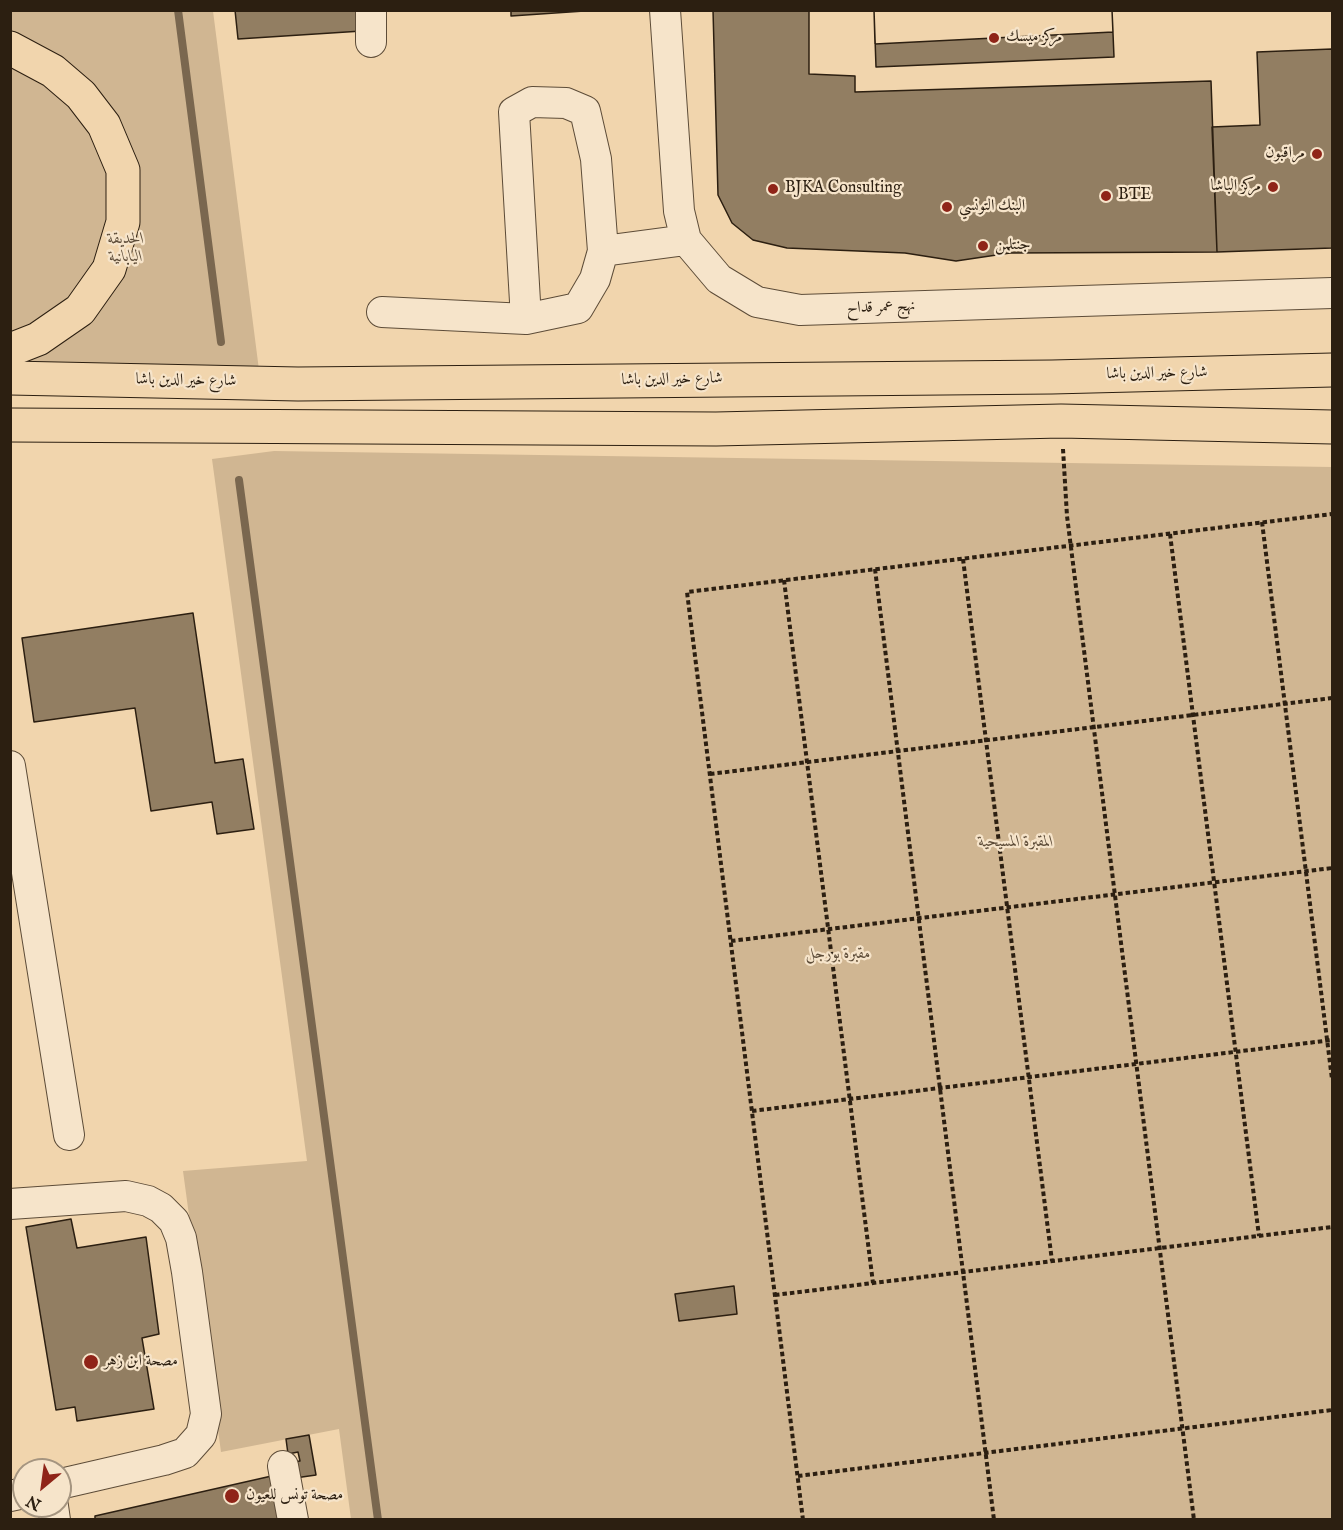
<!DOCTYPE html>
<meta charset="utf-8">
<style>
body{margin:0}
#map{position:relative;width:1343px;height:1530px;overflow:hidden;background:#f1d5ad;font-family:"IM FELL English",serif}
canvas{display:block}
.frame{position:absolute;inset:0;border:12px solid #2c1f11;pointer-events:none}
.north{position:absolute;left:12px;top:1458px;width:60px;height:60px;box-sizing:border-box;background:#f6e4ca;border:2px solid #a59580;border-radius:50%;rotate:209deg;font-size:16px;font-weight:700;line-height:24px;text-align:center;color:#2c1f11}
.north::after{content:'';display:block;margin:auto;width:21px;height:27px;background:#8f2418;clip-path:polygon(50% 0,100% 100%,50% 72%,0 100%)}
</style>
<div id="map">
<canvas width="1343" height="1530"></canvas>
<div class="frame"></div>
<div class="north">N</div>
</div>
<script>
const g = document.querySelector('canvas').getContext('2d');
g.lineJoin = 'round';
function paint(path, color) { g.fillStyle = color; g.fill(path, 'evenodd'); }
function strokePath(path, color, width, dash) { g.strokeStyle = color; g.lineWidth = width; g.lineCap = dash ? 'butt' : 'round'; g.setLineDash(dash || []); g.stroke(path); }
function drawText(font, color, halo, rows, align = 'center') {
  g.font = font + ' "IM FELL English",Amiri,serif'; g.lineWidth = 4.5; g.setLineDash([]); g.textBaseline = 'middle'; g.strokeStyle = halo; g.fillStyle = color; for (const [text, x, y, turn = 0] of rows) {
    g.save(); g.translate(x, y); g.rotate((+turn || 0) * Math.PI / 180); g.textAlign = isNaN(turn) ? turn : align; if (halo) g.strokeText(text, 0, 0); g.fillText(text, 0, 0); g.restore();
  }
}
paint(new Path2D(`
 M 11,11 L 213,11 L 259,370 L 11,363 Z
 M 274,451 L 1332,467 L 1332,1519 L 351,1519 L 339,1429 L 221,1452 L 183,1171 L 307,1161 L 212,459 Z`), '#d0b692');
strokePath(new Path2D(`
 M 178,10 L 221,342
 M 239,480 L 378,1520`), '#7a674f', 8);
const building = new Path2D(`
 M 235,10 L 360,10 L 362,31 L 238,39 Z
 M 511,10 L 599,10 L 511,16 Z
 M 713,10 L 809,10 L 809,74 L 855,76 L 855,92 L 1211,81 L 1217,252 L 1010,253 L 956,261 L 905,253 L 787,248 L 753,240 L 732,223 L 718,195 Z
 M 874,10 L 1112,10 L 1114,57 L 876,67 Z
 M 874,10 L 1112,10 L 1113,32 L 875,44 Z
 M 1332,49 L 1332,248 L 1217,252 L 1212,127 L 1260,125 L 1257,52 Z
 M 193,613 L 215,763 L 243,759 L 254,829 L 217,834 L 212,802 L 151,811 L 135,708 L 34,722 L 22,638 Z
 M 71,1219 L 77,1248 L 146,1237 L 159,1334 L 142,1338 L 154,1409 L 77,1421 L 75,1407 L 56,1410 L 26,1227 Z
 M 734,1286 L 737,1314 L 679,1321 L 675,1294 Z
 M 309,1435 L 316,1475 L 295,1478 L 293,1462 L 300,1461 L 298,1452 L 288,1454 L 286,1439 Z
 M 276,1475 L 282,1520 L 95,1520 L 95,1516 Z`);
paint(building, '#927e62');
strokePath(building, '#2c1f11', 1.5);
const minor = new Path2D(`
 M 371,10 L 371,42
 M 665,10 L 679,211 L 686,240 L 719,279 L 757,302 L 800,310 L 1332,293
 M 382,312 L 526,319 L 578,308 L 595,279 L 603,251 L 686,240
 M 526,319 L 514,112 L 532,102 L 566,103 L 585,111 L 596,159 L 603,251
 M 10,766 L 69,1135
 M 10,1204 L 126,1196 L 148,1201 L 161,1208 L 174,1221 L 181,1238 L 187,1272 L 206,1414 L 201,1435 L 185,1453 L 164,1460 L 60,1484
 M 283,1466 L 293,1520
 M 10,1496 L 24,1493
 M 53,1506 L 55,1520`);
const major = new Path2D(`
 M 10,378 L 298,384 L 1052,377 L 1332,370
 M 10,425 L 716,429 L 1061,421 L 1332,427`);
const highway = new Path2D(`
 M 10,48 L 53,71 L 81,95 L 104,125 L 123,170 L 123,222 L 109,269 L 80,310 L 38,339 L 10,350`);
strokePath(minor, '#5d4c38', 32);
strokePath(major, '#2c1f11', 35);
strokePath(highway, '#2c1f11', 35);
strokePath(new Path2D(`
 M 1063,449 L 1067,516 L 1194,1520
 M 1262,522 L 1332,1079
 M 1170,534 L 1259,1236
 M 963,559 L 1052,1261
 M 875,569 L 994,1520
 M 784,580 L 873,1283
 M 710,774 L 1332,698
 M 731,941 L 1332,868
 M 752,1111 L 1332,1040
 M 775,1295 L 1332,1227
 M 798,1476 L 1332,1410
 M 803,1520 L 687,592 L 1332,514`), '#2c1f11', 4, [4.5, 3]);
strokePath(minor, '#f6e4ca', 30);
strokePath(major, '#f1d5ad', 33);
strokePath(highway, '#f1d5ad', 33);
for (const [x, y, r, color] of [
 [994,38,6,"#8f2418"],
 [1317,154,6,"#8f2418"],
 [1273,187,6,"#8f2418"],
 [773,189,6,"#8f2418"],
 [1106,196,6,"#8f2418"],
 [947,207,6,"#8f2418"],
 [983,246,6,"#8f2418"],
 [91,1362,8,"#8f2418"],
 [232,1496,8,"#8f2418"]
]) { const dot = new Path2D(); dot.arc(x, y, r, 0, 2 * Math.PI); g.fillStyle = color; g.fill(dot); strokePath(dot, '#f6e4ca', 2); }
drawText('16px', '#2c1f11', '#f6e4ca', [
 ["مركز ميسك",1006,38],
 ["مراقبون",1305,154,"right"],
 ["مركز الباشا",1261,187,"right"],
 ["BJKA Consulting",785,189],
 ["BTE",1118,196],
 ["البنك التونسي",959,207],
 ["جنتلمن",995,246],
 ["مصحة ابن زهر",104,1362],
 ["مصحة تونس للعيون",246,1496]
], 'left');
drawText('italic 16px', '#5d4c38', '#f6e4ca', [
 ["الحديقة",126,240],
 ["اليابانية",126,258],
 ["المقبرة المسيحية",1016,843],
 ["مقبرة بورجل",838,955]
]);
drawText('16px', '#2c1f11', '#f6e4ca', [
 ["نهج عمر قداح",881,308,-2],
 ["شارع خير الدين باشا",1157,374,-1],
 ["شارع خير الدين باشا",672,380,-1],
 ["شارع خير الدين باشا",186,381,1]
]);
</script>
